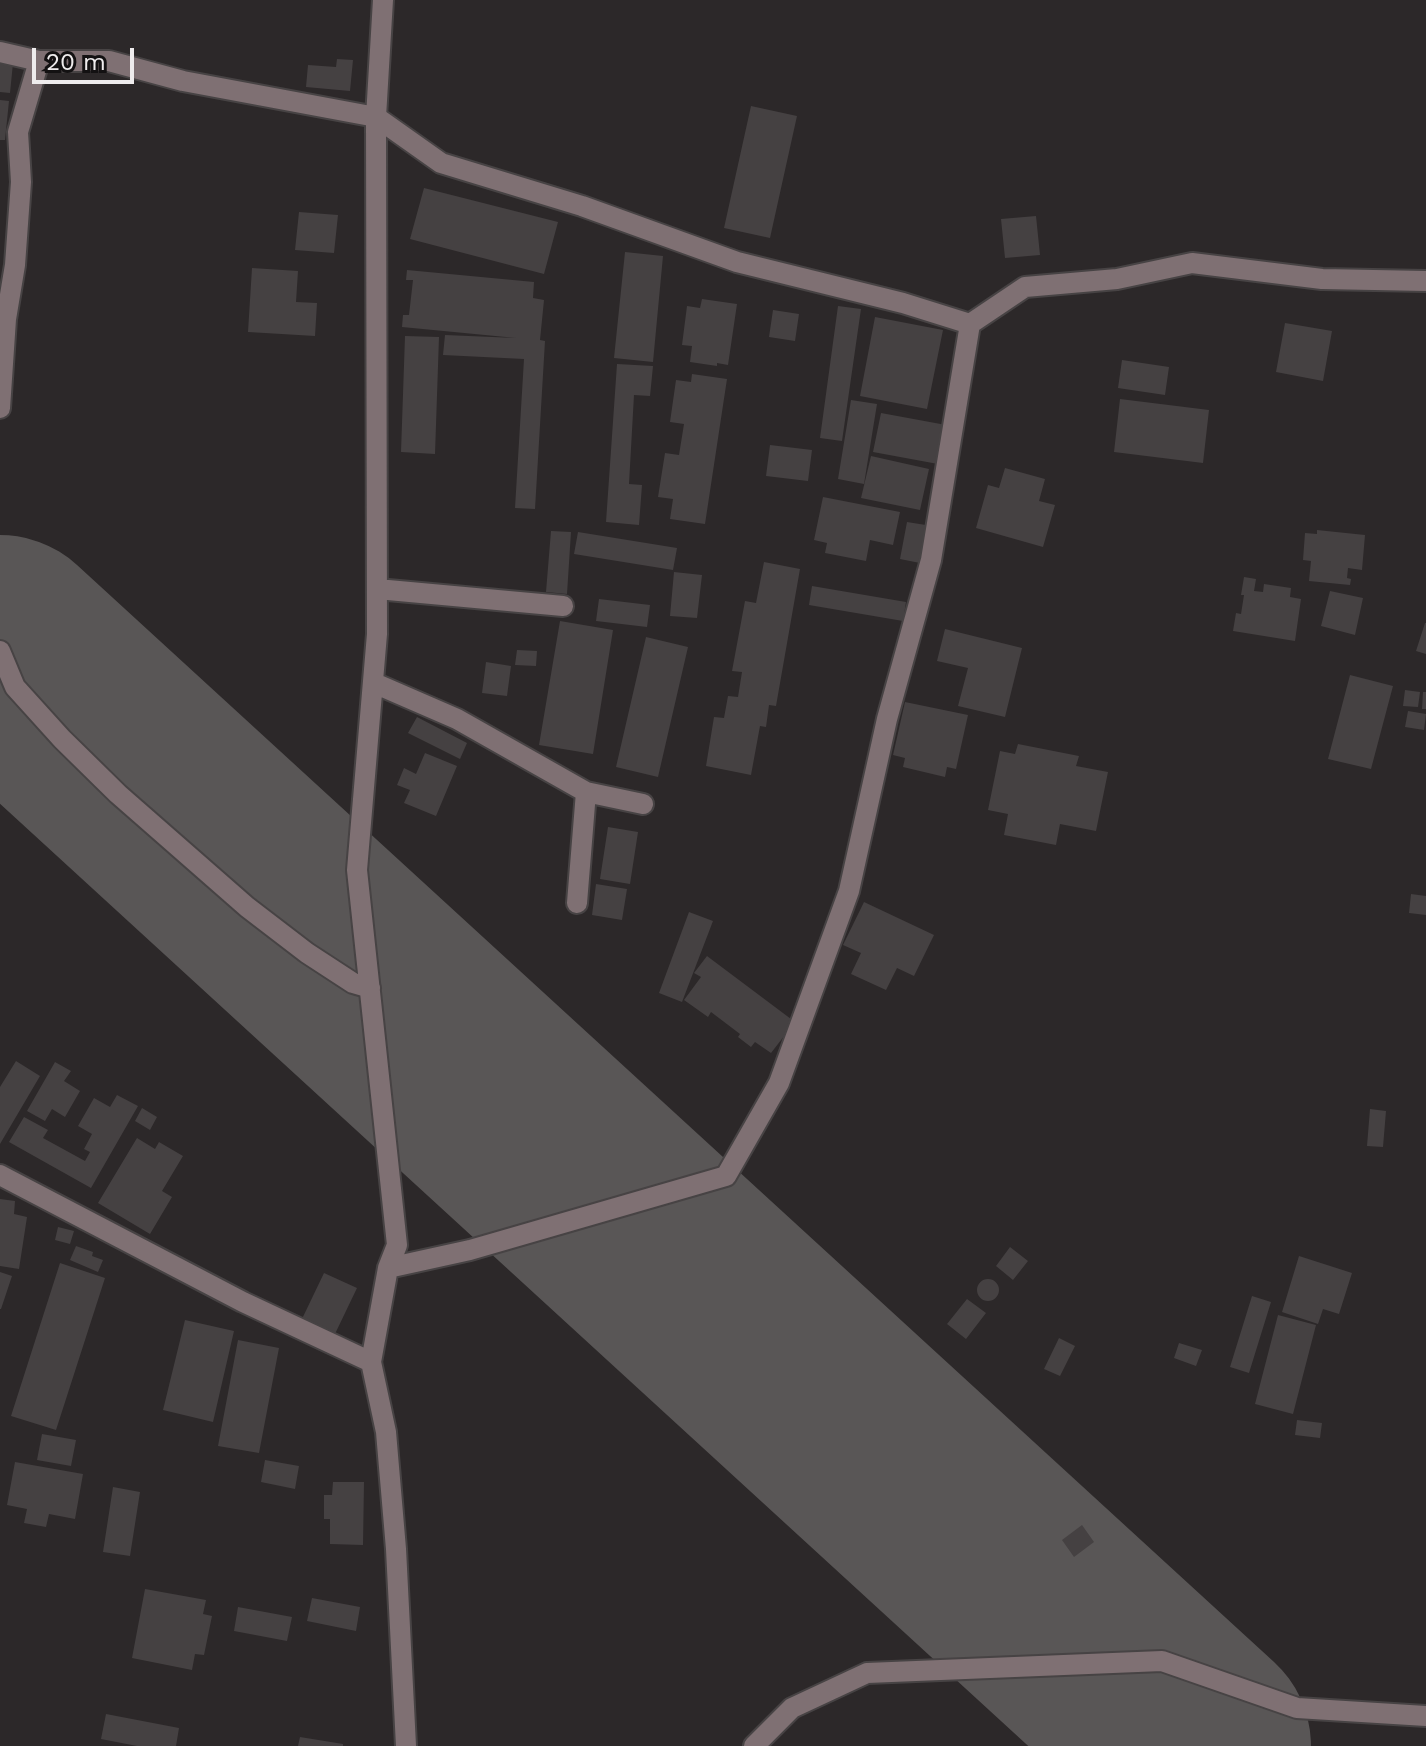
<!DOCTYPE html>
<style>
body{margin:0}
#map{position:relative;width:1426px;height:1746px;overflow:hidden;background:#2c2829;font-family:"Work Sans",sans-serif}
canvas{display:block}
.scale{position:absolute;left:32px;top:48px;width:102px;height:36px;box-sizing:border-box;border:4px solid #efeced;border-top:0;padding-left:10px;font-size:24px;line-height:28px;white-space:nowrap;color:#efeced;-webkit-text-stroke:6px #131112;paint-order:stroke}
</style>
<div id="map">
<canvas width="1426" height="1746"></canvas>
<div class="scale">20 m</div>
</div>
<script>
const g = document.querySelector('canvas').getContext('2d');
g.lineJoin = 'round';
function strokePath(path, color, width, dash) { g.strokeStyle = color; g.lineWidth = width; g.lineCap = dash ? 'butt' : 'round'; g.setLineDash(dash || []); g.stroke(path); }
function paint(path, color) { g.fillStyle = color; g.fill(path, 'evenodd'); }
strokePath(new Path2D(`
 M 0,649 L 1197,1746`), '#595656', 228);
paint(new Path2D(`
 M 337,59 L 353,60 L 350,91 L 306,87 L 308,65 L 336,67 Z
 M 0,61 L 13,63 L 10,93 L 0,92 Z
 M 0,100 L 9,101 L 5,140 L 0,140 Z
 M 751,106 L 797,116 L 770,238 L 724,228 Z
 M 424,188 L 558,222 L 544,274 L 410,239 Z
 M 299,212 L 338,215 L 334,253 L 295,250 Z
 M 1036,216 L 1040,255 L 1005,258 L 1001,219 Z
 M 625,252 L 663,256 L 653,362 L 614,358 Z
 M 252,268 L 298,271 L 296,302 L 317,303 L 315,336 L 248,332 Z
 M 407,270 L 534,282 L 533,298 L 544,300 L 540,340 L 545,341 L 535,509 L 515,508 L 524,359 L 443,355 L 445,335 L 516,338 L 402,327 L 403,315 L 409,315 L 413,280 L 406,280 Z
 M 702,299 L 737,304 L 728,365 L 717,363 L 717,366 L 690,362 L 692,346 L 682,345 L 687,306 L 700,308 Z
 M 838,306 L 861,309 L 842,441 L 820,438 Z
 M 773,310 L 799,314 L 795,341 L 769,337 Z
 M 875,317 L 943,330 L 927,409 L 860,396 Z
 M 1285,323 L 1332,331 L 1323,381 L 1276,372 Z
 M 405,336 L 439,337 L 435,454 L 401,452 Z
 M 1122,360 L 1169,367 L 1165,395 L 1118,388 Z
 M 617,364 L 653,366 L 650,396 L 634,395 L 629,484 L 642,485 L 639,525 L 606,522 Z
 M 692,374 L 727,379 L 705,524 L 670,519 L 673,499 L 658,497 L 665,453 L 679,455 L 684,424 L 670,422 L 676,380 L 691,382 Z
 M 1120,399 L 1209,410 L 1203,463 L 1114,452 Z
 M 851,400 L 877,404 L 864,484 L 838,479 Z
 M 881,413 L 946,425 L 938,464 L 873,452 Z
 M 770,445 L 812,450 L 808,481 L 766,476 Z
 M 871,456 L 929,469 L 920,510 L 861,498 Z
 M 1005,468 L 1045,479 L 1039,501 L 1055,505 L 1043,547 L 976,528 L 988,485 L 999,488 Z
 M 823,497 L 900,512 L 893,545 L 870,540 L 866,561 L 825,553 L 827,543 L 814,540 Z
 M 907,522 L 932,526 L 925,564 L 900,559 Z
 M 1317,530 L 1365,535 L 1362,570 L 1348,568 L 1347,578 L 1351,579 L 1350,585 L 1309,581 L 1311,561 L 1303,560 L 1305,533 L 1317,534 Z
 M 551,531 L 571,532 L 567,594 L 546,592 Z
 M 578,532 L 677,548 L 673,570 L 574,554 Z
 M 764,562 L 800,569 L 776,706 L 769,705 L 766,727 L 760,726 L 751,775 L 706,766 L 714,717 L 724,718 L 728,696 L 738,697 L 742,672 L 732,671 L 745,601 L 756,603 Z
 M 674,572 L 702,575 L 697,618 L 670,616 Z
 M 1244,577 L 1256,579 L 1254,591 L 1263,592 L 1264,584 L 1291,588 L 1290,597 L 1301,599 L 1295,641 L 1233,631 L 1236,613 L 1241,614 L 1244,595 L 1241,595 Z
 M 812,586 L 906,602 L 903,621 L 809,605 Z
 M 1330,591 L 1363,598 L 1355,635 L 1321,626 Z
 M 599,599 L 650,605 L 647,627 L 596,621 Z
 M 560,621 L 613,630 L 593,754 L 539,745 Z
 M 1425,623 L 1426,623 L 1426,654 L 1416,651 Z
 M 945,629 L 1022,648 L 1005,717 L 958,706 L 968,668 L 937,661 Z
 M 646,637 L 688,647 L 658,777 L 616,767 Z
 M 517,650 L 537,651 L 536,666 L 515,665 Z
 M 486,662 L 511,666 L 507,696 L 482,693 Z
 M 1350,675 L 1393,686 L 1371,769 L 1328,759 Z
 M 1405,690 L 1420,692 L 1418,707 L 1403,706 Z
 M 1423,692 L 1426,692 L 1426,709 L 1422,709 Z
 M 905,702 L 968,715 L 956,769 L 947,767 L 945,777 L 903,767 L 905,758 L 893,755 Z
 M 1408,711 L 1426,714 L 1424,730 L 1405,727 Z
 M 417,717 L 467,743 L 460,759 L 408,733 Z
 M 1018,744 L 1079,756 L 1076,766 L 1108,772 L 1096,831 L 1060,824 L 1056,845 L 1004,835 L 1008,814 L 988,810 L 1000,751 L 1015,754 Z
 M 425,753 L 457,766 L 436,816 L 404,803 L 410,790 L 397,785 L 404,768 L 416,774 Z
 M 608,827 L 638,832 L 630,884 L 600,879 Z
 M 596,884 L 627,889 L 622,920 L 592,915 Z
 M 1411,894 L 1426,896 L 1426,915 L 1409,913 Z
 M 864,902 L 934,935 L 914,976 L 897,968 L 886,990 L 851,974 L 861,953 L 843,945 Z
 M 689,912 L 713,921 L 682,1002 L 659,993 Z
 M 707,956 L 795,1022 L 771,1053 L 755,1042 L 751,1047 L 738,1037 L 740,1034 L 711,1012 L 708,1017 L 684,1000 L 701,977 L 694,973 Z
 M 16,1061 L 40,1076 L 0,1144 L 0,1087 Z
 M 55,1062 L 71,1071 L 64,1081 L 80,1091 L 65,1117 L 52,1109 L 45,1121 L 27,1111 Z
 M 117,1095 L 138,1106 L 91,1188 L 9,1142 L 24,1117 L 48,1130 L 43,1138 L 85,1161 L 90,1152 L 84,1149 L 92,1134 L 78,1126 L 94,1098 L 110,1107 Z
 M 142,1108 L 157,1117 L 150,1130 L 135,1121 Z
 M 1370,1109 L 1386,1111 L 1383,1147 L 1367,1146 Z
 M 137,1138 L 155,1149 L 159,1142 L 183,1156 L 162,1191 L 172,1197 L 150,1234 L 98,1203 Z
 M 0,1199 L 15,1201 L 14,1214 L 27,1217 L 19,1269 L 0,1266 Z
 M 58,1227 L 74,1231 L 70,1244 L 55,1240 Z
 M 76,1246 L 93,1252 L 92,1256 L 103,1260 L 98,1272 L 70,1260 Z
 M 1010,1247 L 1028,1261 L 1013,1280 L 996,1266 Z
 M 1299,1256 L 1352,1273 L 1339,1314 L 1323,1309 L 1318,1324 L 1282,1312 Z
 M 60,1263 L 105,1278 L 56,1430 L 11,1416 Z
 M 0,1272 L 12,1276 L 1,1309 L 0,1309 Z
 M 324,1273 L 357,1288 L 334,1336 L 301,1321 Z
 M977 1290a11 11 0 1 1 22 0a11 11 0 1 1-22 0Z
 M 1252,1296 L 1271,1302 L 1249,1373 L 1230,1367 Z
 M 967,1299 L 986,1313 L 966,1339 L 947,1324 Z
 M 1278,1315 L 1316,1325 L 1293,1414 L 1255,1404 Z
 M 185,1320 L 234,1331 L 213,1422 L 163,1410 Z
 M 1059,1338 L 1075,1346 L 1060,1376 L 1044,1369 Z
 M 238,1340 L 279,1348 L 259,1453 L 218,1446 Z
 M 1179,1343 L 1202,1350 L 1196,1366 L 1174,1358 Z
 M 1297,1420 L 1322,1423 L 1320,1438 L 1295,1435 Z
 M 42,1434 L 76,1440 L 71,1466 L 37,1460 Z
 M 265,1460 L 299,1466 L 295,1489 L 261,1482 Z
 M 15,1462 L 83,1474 L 75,1519 L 49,1514 L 46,1527 L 24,1523 L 27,1509 L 7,1505 Z
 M 333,1482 L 364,1482 L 363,1545 L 330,1544 L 330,1519 L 324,1519 L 324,1495 L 332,1495 Z
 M 113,1487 L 140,1492 L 130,1556 L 103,1552 Z
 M 1082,1525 L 1094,1542 L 1074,1557 L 1062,1540 Z
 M 145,1589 L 206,1600 L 203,1614 L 212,1616 L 204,1655 L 195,1654 L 192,1670 L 132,1658 Z
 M 312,1598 L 360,1607 L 356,1631 L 307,1621 Z
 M 238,1607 L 292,1617 L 287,1641 L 234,1631 Z
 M 106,1714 L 179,1728 L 176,1746 L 137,1746 L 101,1739 Z
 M 300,1737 L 343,1744 L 343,1746 L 298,1746 Z`), '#454142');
const minor = new Path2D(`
 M 383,0 L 376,117 L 377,634 L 357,870 L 397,1245 L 388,1268 L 371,1362 L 386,1432 L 396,1549 L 406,1746
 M 0,52 L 39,61
 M 0,408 L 6,319 L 15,265 L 21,182 L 18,132 L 39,61 L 109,61 L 183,81 L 376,117 L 441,163 L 582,206 L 737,262 L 903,303 L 970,324 L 1025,287 L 1117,279 L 1192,263 L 1322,279 L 1426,281
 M 377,589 L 563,606
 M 0,651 L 15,687 L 62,739 L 118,794 L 247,907 L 307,953 L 353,983 L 370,988
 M 374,683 L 457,719 L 586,792 L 643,804
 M 577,903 L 586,792
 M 0,1175 L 243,1302 L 371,1362
 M 388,1268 L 470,1250 L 726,1176 L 779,1083 L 849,891 L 887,719 L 931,560 L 970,324
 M 754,1746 L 792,1708 L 867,1673 L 1162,1661 L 1297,1708 L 1426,1716`);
strokePath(minor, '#474344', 24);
strokePath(minor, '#7f7073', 20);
</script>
